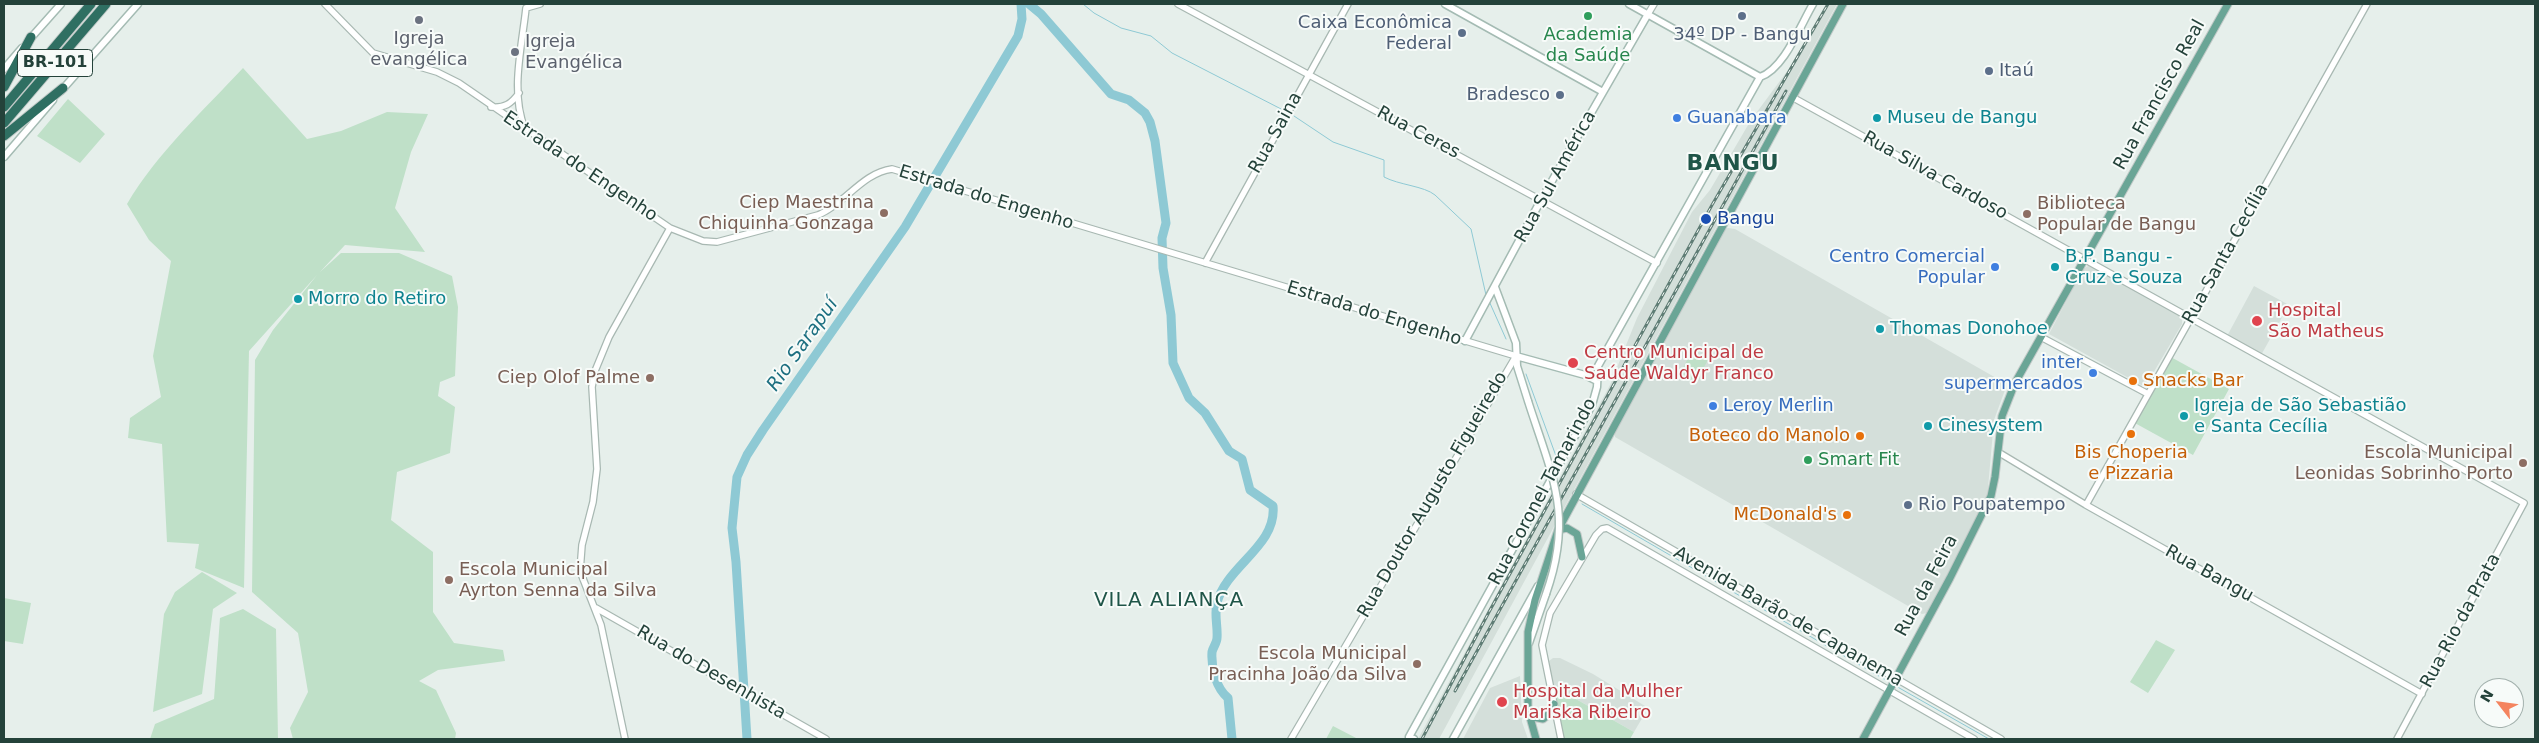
<!DOCTYPE html>
<meta charset="utf-8">
<style>
body{margin:0}
#map{position:relative;width:2539px;height:743px;overflow:hidden;background:#e6efeb;font-family:"DejaVu Sans",sans-serif}
canvas{display:block}
.frame{position:absolute;inset:0;border:5px solid #24423a;pointer-events:none}
.north{position:absolute;left:2474px;top:678px;width:50px;height:50px;box-sizing:border-box;background:#f7fbf9;border:1px solid #a3b1ad;border-radius:50%;rotate:300deg;font-size:14px;font-weight:700;line-height:20px;text-align:center;color:#24423a}
.north::after{content:'';display:block;margin:auto;width:18px;height:22px;background:#f4845f;clip-path:polygon(50% 0,100% 100%,50% 72%,0 100%)}
</style>
<div id="map">
<canvas width="2539" height="743"></canvas>
<div class="frame"></div>
<div class="north">N</div>
</div>
<script>
const g = document.querySelector('canvas').getContext('2d');
g.lineJoin = 'round';
function paint(path, color) { g.fillStyle = color; g.fill(path, 'evenodd'); }
function strokePath(path, color, width, dash) { g.strokeStyle = color; g.lineWidth = width; g.lineCap = dash ? 'butt' : 'round'; g.setLineDash(dash || []); g.stroke(path); }
function drawText(font, color, halo, rows, align = 'center') {
  g.font = font + ' "DejaVu Sans",sans-serif'; g.lineWidth = 4; g.setLineDash([]); g.textBaseline = 'middle'; g.strokeStyle = halo; g.fillStyle = color; for (const [text, x, y, turn = 0] of rows) {
    g.save(); g.translate(x, y); g.rotate((+turn || 0) * Math.PI / 180); g.textAlign = isNaN(turn) ? turn : align; if (halo) g.strokeText(text, 0, 0); g.fillText(text, 0, 0); g.restore();
  }
}
paint(new Path2D(`
 M 1827,4 L 1837,4 L 1439,739 L 1418,739 L 1610,385 L 1637,318 L 1692,212 L 1710,190 L 1751,120 L 1791,66 Z
 M 1728,228 L 1735,229 L 2005,383 L 2005,390 L 1994,420 L 1987,499 L 1927,613 L 1922,614 L 1615,437 L 1615,431 L 1725,229 Z
 M 2090,265 L 2182,317 L 2182,324 L 2145,387 L 2049,334 L 2083,269 Z
 M 2254,286 L 2289,305 L 2260,357 L 2226,338 Z
 M 1553,658 L 1560,658 L 1593,674 L 1645,706 L 1644,715 L 1634,732 L 1553,686 L 1549,661 Z
 M 1520,676 L 1522,722 L 1528,739 L 1463,739 L 1490,688 Z`), '#d4dfda');
paint(new Path2D(`
 M 243,68 L 307,139 L 341,131 L 387,112 L 428,114 L 411,152 L 395,208 L 425,252 L 345,245 L 320,272 L 341,253 L 399,253 L 452,276 L 458,307 L 455,376 L 440,382 L 438,396 L 455,407 L 450,453 L 397,472 L 391,520 L 433,552 L 433,612 L 454,643 L 503,650 L 505,661 L 438,670 L 419,681 L 436,690 L 456,733 L 455,739 L 293,739 L 290,728 L 308,692 L 298,633 L 252,592 L 255,360 L 273,330 L 317,275 L 249,351 L 244,588 L 195,568 L 199,544 L 167,542 L 162,444 L 128,438 L 130,418 L 161,397 L 153,356 L 171,261 L 149,240 L 127,204 C 157,153 203,111 243,68 Z
 M 68,99 L 105,134 L 80,163 L 37,136 Z
 M 1692,351 L 1708,360 L 1695,383 L 1679,375 Z
 M 2169,356 L 2229,389 L 2193,455 L 2133,422 Z
 M 202,572 L 237,593 L 213,609 L 202,694 L 153,712 L 164,614 L 175,592 Z
 M 4,598 L 31,603 L 23,644 L 4,641 Z
 M 243,609 L 276,629 L 278,739 L 150,739 L 155,724 L 214,699 L 220,618 Z
 M 2156,640 L 2175,650 L 2148,693 L 2130,682 Z
 M 1553,686 L 1634,732 L 1630,739 L 1563,739 Z
 M 1333,726 L 1358,739 L 1326,739 Z`), '#bfe0c8');
strokePath(new Path2D(`
 M 1083,4 L 1094,13 L 1121,28 L 1151,36 L 1172,53 L 1285,111
 M 1294,116 L 1333,142 L 1384,160 L 1384,177 C 1399,185 1424,186 1435,195 L 1471,229 L 1486,295
 M 1489,301 L 1506,339
 M 1526,374 L 1556,456
 M 1582,504 L 1718,583
 M 1728,589 L 1891,683
 M 1894,685 L 1989,739`), '#8ec9d4', 1);
strokePath(new Path2D(`
 M 1029,4 L 1041,14 L 1111,94 L 1129,100 L 1145,113 L 1150,122 L 1155,141 L 1166,223 L 1162,238 L 1163,268 L 1171,315 L 1173,363 L 1189,398 L 1205,413 L 1229,451 L 1242,459 L 1250,490 L 1273,506 C 1277,546 1226,566 1217,603 C 1214,615 1218,626 1217,638 C 1217,643 1213,647 1212,652 C 1211,668 1216,688 1228,698 L 1232,739
 M 747,739 L 736,562 L 732,528 L 737,477 L 747,455 L 763,430 L 905,227 L 1018,36 L 1022,19 L 1021,4`), '#8ec9d4', 9);
const tertiary = new Path2D(`
 M 325,4 L 373,53 L 437,72 L 459,83 L 670,228 L 703,241 L 717,242 L 818,215 C 845,204 862,173 892,169 L 1516,356 L 1291,739
 M 1178,4 L 1657,263
 M 1648,14 L 1654,4
 M 1792,97 L 2524,503 L 2397,739
 M 491,107 C 505,108 511,104 519,93
 M 525,129 C 510,93 522,46 526,8 L 540,4
 M 1205,263 L 1348,4
 M 2041,337 L 2148,394
 M 1998,452 L 2086,505 L 2422,694
 M 1576,494 L 2001,739
 M 2086,505 L 2367,4
 M 596,608 L 826,739
 M 625,739 L 601,625 L 580,571 L 582,545 L 593,502 L 597,469 L 592,387 L 595,371 L 609,337 L 670,228
 M 1561,739 L 1542,645 L 1550,613 L 1596,535 L 1602,529 L 1607,528 L 1974,739`);
const secondary = new Path2D(`
 M 1445,4 L 1603,92
 M 1629,4 L 1760,77
 M 29,40 L 61,4
 M 4,69 L 22,48
 M 61,91 L 138,4
 M 4,157 L 53,100
 M 1495,287 L 1516,343 L 1517,366 L 1528,401
 M 1465,341 L 1541,200 L 1648,14
 M 1516,356 L 1585,375 L 1597,381
 M 1529,643 L 1546,594
 M 1414,739 L 1409,737 L 1592,405 L 1597,387 L 1598,366 L 1760,77 C 1784,69 1800,26 1813,4
 M 1453,739 L 1538,586`);
const primary = new Path2D(`
 M 1558,530 L 1567,528 L 1577,534 L 1582,557
 M 1528,711 L 1533,717 L 1543,719 L 1549,714 L 1554,704
 M 1536,739 L 1528,710 L 1528,632 L 1535,600 L 1558,530 L 1843,4
 M 1863,739 L 1950,578 L 1991,496 L 1995,477 L 2002,416 L 2015,383 L 2228,4`);
const motorway = new Path2D(`
 M 4,87 L 31,37
 M 4,107 L 91,4
 M 4,123 L 106,4
 M 4,136 L 63,88`);
strokePath(tertiary, '#a8b8b2', 8);
strokePath(secondary, '#a4bbb3', 9);
strokePath(primary, '#c2cac8', 9);
strokePath(motorway, '#c2cac8', 11);
strokePath(tertiary, '#fff', 5.5);
strokePath(secondary, '#fff', 6);
strokePath(primary, '#6aa596', 7);
strokePath(motorway, '#2f6f62', 9);
const rail = new Path2D(`
 M 1455,691 L 1786,91
 M 1422,739 L 1489,612 L 1712,205 L 1828,4`);
strokePath(rail, '#5f7d75', 3);
strokePath(rail, '#f7fbf9', 1, [4]);
const secondaryBridge = new Path2D(`
 M 1528,401 C 1552,476 1574,515 1546,594`);
strokePath(secondaryBridge, '#a4bbb3', 9, []);
strokePath(secondaryBridge, '#fff', 6);
for (const [x, y, r, color] of [
 [1588,16,5,"#2e9e5b"],
 [1742,16,5,"#5c6f8a"],
 [419,20,5,"#6b7280"],
 [1462,33,5,"#5c6f8a"],
 [515,52,5,"#6b7280"],
 [1989,71,5,"#5c6f8a"],
 [1560,95,5,"#5c6f8a"],
 [1677,118,5,"#3f7fe0"],
 [1877,118,5,"#0f9aa8"],
 [884,213,5,"#8d6e63"],
 [2027,214,5,"#8d6e63"],
 [1706,219,6,"#1a4fb4"],
 [1995,267,5,"#3f7fe0"],
 [2055,267,5,"#0f9aa8"],
 [298,299,5,"#0f9aa8"],
 [2257,321,6,"#e0444e"],
 [1880,329,5,"#0f9aa8"],
 [1573,363,6,"#e0444e"],
 [2093,373,5,"#3f7fe0"],
 [650,378,5,"#8d6e63"],
 [2133,381,5,"#e8710a"],
 [1713,406,5,"#3f7fe0"],
 [2184,416,5,"#0f9aa8"],
 [1928,426,5,"#0f9aa8"],
 [2131,434,5,"#e8710a"],
 [1860,436,5,"#e8710a"],
 [1808,460,5,"#2e9e5b"],
 [2523,463,5,"#8d6e63"],
 [1908,505,5,"#5c6f8a"],
 [1847,515,5,"#e8710a"],
 [449,580,5,"#8d6e63"],
 [1417,664,5,"#8d6e63"],
 [1502,702,6,"#e0444e"]
]) { const dot = new Path2D(); dot.arc(x, y, r, 0, 2 * Math.PI); g.fillStyle = color; g.fill(dot); strokePath(dot, '#f7fbf9', 2); }
for (const [x, y, w] of [
 [55,63,75]
]) { const box = new Path2D(); box.roundRect(x - w / 2, y - 13.5, w, 27, 4); g.fillStyle = '#f7fbf9'; g.fill(box); strokePath(box, '#24423a', 1); }
drawText('bold 16px', '#24423a', null, [
 ["BR-101",55,63]
]);
drawText('18px', '#4e5e75', '#f7fbf9', [
 ["Caixa Econômica",1452,23],
 ["Federal",1452,44],
 ["34º DP - Bangu",1742,35,"center"],
 ["Itaú",1999,71,"left"],
 ["Bradesco",1550,95],
 ["Rio Poupatempo",1918,505,"left"]
], 'right');
drawText('18px', '#27864d', '#f7fbf9', [
 ["Academia",1588,35],
 ["da Saúde",1588,56],
 ["Smart Fit",1818,460,"left"]
]);
drawText('18px', '#5b616d', '#f7fbf9', [
 ["Igreja",419,39],
 ["evangélica",419,60],
 ["Igreja",525,42,"left"],
 ["Evangélica",525,63,"left"]
]);
drawText('18px', '#24423a', '#f7fbf9', [
 ["Rua Francisco Real",2160,95,-61],
 ["Rua Saina",1276,133,-61],
 ["Rua Ceres",1418,133,28],
 ["Estrada do Engenho",580,167,34],
 ["Rua Silva Cardoso",1935,176,29],
 ["Rua Sul América",1556,177,-61],
 ["Estrada do Engenho",986,198,17],
 ["Rua Santa Cecília",2226,254,-61],
 ["Estrada do Engenho",1374,314,17],
 ["Rua Coronel Tamarindo",1543,492,-62],
 ["Rua Doutor Augusto Figueiredo",1433,495,-60],
 ["Rua Bangu",2209,574,29],
 ["Rua da Feira",1927,586,-62],
 ["Avenida Barão de Capanema",1788,617,30],
 ["Rua Rio da Prata",2461,621,-62],
 ["Rua do Desenhista",711,673,30]
]);
drawText('18px', '#366cbe', '#f7fbf9', [
 ["Guanabara",1687,118],
 ["Centro Comercial",1985,257,"right"],
 ["Popular",1985,278,"right"],
 ["inter",2083,363,"right"],
 ["supermercados",2083,384,"right"],
 ["Leroy Merlin",1723,406]
], 'left');
drawText('18px', '#0d838f', '#f7fbf9', [
 ["Museu de Bangu",1887,118],
 ["B.P. Bangu -",2065,257],
 ["Cruz e Souza",2065,278],
 ["Morro do Retiro",308,299],
 ["Thomas Donohoe",1890,329],
 ["Igreja de São Sebastião",2194,406],
 ["e Santa Cecília",2194,427],
 ["Cinesystem",1938,426]
], 'left');
drawText('18px', '#785e54', '#f7fbf9', [
 ["Ciep Maestrina",874,203],
 ["Chiquinha Gonzaga",874,224],
 ["Biblioteca",2037,204,"left"],
 ["Popular de Bangu",2037,225,"left"],
 ["Ciep Olof Palme",640,378],
 ["Escola Municipal",2513,453],
 ["Leonidas Sobrinho Porto",2513,474],
 ["Escola Municipal",459,570,"left"],
 ["Ayrton Senna da Silva",459,591,"left"],
 ["Escola Municipal",1407,654],
 ["Pracinha João da Silva",1407,675]
], 'right');
drawText('18px', '#164399', '#f7fbf9', [
 ["Bangu",1717,219]
], 'left');
drawText('18px', '#be3a42', '#f7fbf9', [
 ["Hospital",2268,311],
 ["São Matheus",2268,332],
 ["Centro Municipal de",1584,353],
 ["Saúde Waldyr Franco",1584,374],
 ["Hospital da Mulher",1513,692],
 ["Mariska Ribeiro",1513,713]
], 'left');
drawText('18px', '#c56008', '#f7fbf9', [
 ["Snacks Bar",2143,381,"left"],
 ["Boteco do Manolo",1850,436],
 ["Bis Choperia",2131,453,"center"],
 ["e Pizzaria",2131,474,"center"],
 ["McDonald's",1837,515]
], 'right');
drawText('italic 19px', '#1c6f80', '#f7fbf9', [
 ["Rio Sarapuí",803,345,-55]
]);
g.letterSpacing = '1px';
drawText('20px', '#1f5548', '#f7fbf9', [
 ["VILA ALIANÇA",1169,601]
]);
g.letterSpacing = '0px';
g.letterSpacing = '1px';
drawText('bold 22px', '#1f5548', '#f7fbf9', [
 ["BANGU",1733,164]
]);
g.letterSpacing = '0px';
</script>
